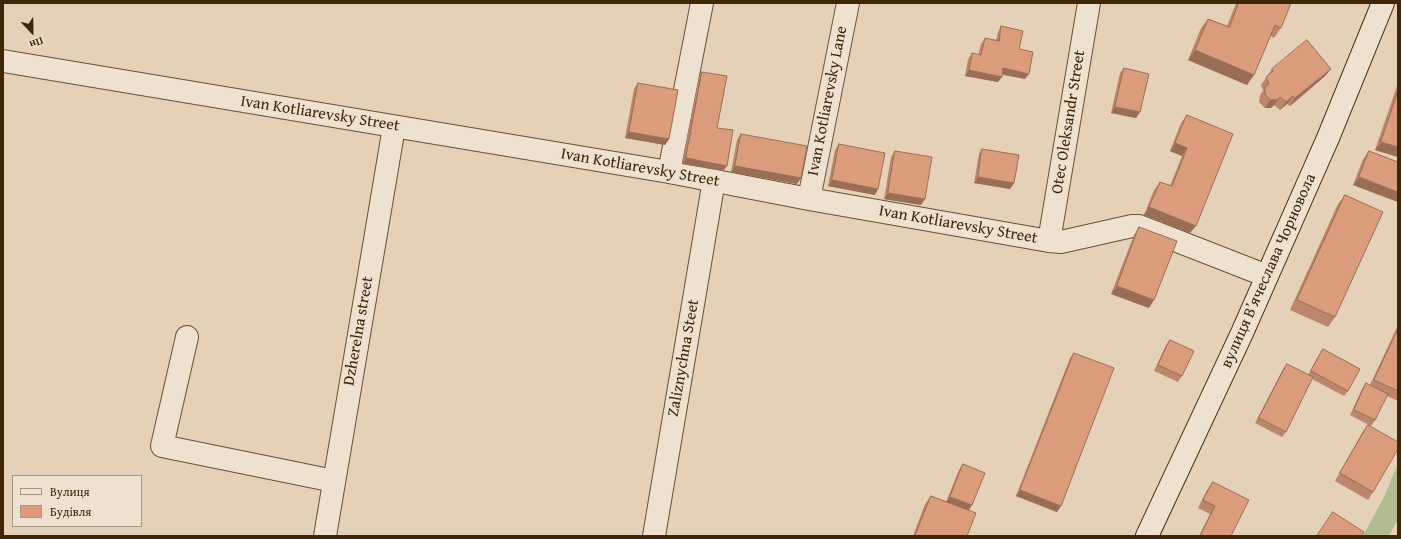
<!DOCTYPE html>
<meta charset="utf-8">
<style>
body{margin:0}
#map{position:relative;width:1401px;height:539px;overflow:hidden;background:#e5d1b7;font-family:"Gentium Book Plus",serif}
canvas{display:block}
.frame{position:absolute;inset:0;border:4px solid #3e2606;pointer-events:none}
.legend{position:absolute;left:12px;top:475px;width:130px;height:52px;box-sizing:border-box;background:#eee1d0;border:1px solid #a8967f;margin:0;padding:5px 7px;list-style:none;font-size:12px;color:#3e2606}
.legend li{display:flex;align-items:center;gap:8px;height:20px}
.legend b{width:20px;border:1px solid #a8967f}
.north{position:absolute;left:12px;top:12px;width:40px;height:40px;-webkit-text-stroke:3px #eee1d0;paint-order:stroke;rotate:158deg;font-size:11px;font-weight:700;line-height:16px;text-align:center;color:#3e2606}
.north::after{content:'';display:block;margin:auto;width:14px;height:18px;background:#3e2606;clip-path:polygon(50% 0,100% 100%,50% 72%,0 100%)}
</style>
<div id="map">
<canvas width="1401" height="539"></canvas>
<div class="frame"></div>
<ul class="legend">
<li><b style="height:5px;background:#eee1d0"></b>Вулиця</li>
<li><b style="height:11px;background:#db9c7b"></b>Будівля</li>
</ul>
<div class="north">Пн</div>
</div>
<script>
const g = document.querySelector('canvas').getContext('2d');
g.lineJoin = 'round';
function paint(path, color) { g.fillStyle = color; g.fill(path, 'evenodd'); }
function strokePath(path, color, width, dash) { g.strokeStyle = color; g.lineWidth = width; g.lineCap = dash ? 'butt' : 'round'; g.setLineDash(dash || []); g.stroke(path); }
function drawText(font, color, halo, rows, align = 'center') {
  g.font = font + ' "Gentium Book Plus",serif'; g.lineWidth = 3; g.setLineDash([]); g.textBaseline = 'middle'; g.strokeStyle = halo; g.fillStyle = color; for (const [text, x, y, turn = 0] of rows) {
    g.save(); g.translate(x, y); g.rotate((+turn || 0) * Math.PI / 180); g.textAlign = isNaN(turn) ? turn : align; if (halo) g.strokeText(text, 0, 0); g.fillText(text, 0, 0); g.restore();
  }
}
paint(new Path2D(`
 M 1398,463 L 1398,519 L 1389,536 L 1363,536 L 1385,495 Z`), '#b1bc90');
const street = new Path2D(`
 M 3,61 L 669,172 L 809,199 L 1049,241 L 1061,242 L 1132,226 L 1139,226 L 1267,276
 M 669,172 L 702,3
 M 809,199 L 848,3
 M 1049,241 L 1089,3
 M 187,337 L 162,446 L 334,481
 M 325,536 L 394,127
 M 654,536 L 714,180`);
const secondary = new Path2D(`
 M 1147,536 L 1242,333 L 1328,138 L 1383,3`);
strokePath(street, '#685132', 24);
strokePath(secondary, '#3e2606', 24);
strokePath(street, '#eee1d0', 22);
strokePath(secondary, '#eee1d0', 22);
paint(new Path2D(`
 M 1236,3 L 1291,3 L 1281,28 L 1274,38 L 1271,36 L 1247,85 L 1188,60 L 1201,28 L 1208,19 L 1227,26 Z
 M 1001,26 L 1019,49 L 1025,79 L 1002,74 L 998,82 L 965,76 L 968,59 L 972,53 L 978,55 L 981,44 L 985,38 L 996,40 L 998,32 Z
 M 1124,68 L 1140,112 L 1136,118 L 1111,113 L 1120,73 Z
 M 1272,69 L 1331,69 L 1325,76 L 1290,106 L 1287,104 L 1280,110 L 1274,105 L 1271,108 L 1265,108 L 1259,102 L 1260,95 L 1263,91 L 1261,85 Z
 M 702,72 L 717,128 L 723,171 L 682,164 L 699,77 Z
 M 638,83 L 669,139 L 665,145 L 625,138 L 634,89 Z
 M 1398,83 L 1398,157 L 1375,150 Z
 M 1187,115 L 1190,233 L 1144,215 L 1154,190 L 1160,182 L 1170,186 L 1182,156 L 1170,151 L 1181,123 Z
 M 741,134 L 797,184 L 731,172 L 737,140 Z
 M 839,144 L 875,195 L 828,186 L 835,150 Z
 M 982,149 L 1014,183 L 1010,189 L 974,183 L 979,154 Z
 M 895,151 L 921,205 L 884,199 L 891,157 Z
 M 1369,151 L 1398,162 L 1398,202 L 1353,185 L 1363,159 Z
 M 1345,195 L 1335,317 L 1328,327 L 1290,310 L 1338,204 Z
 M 1139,227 L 1149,308 L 1111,294 L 1134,235 Z
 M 1398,325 L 1398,401 L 1387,396 L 1375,420 L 1371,426 L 1350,415 L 1362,389 L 1366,383 L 1370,385 Z
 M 1170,340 L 1182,376 L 1178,382 L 1154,371 L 1166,345 Z
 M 1323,349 L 1348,391 L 1344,396 L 1312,379 L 1286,432 L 1282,437 L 1255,423 L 1283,369 L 1287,364 L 1308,375 L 1319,355 Z
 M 1074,353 L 1061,506 L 1057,512 L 1016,496 L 1070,358 Z
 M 1368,425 L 1373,492 L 1368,500 L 1335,481 L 1362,433 Z
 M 963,464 L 972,505 L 969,510 L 967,536 L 913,536 L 925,504 L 931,496 L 946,502 L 959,470 Z
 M 1213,482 L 1231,536 L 1199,536 L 1210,514 L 1198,508 L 1207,490 Z`), '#bc866a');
paint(new Path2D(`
 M 1195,50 L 1254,75 L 1247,85 L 1188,60 Z
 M 1003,68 L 1029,74 L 1025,79 L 999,74 Z
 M 1331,69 L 1325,76 L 1290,106 L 1295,98 Z
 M 969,70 L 1002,77 L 998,82 L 965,76 Z
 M 1293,96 L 1287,104 L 1280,110 L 1286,102 Z
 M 1280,97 L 1274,105 L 1271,108 L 1265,108 L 1270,100 Z
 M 1115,107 L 1140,112 L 1136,118 L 1111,113 Z
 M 629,132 L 669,139 L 665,145 L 625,138 Z
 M 1381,142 L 1398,147 L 1398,157 L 1375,150 Z
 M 1175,143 L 1187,148 L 1182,156 L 1170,151 Z
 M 686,158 L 727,166 L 723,171 L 682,164 Z
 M 735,166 L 801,178 L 797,184 L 731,172 Z
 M 978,177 L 1014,183 L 1010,189 L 974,183 Z
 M 1359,177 L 1398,192 L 1398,202 L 1353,185 Z
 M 832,180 L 878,189 L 875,195 L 828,186 Z
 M 888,193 L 925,199 L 921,205 L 884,199 Z
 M 1149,207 L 1196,226 L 1190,233 L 1144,215 Z
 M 1117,286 L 1154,300 L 1149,308 L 1111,294 Z
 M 1020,490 L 1061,506 L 1057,512 L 1016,496 Z
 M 950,497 L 972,505 L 968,511 L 946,502 Z`), '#996d56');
const building = new Path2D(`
 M 1239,3 L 1291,3 L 1281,28 L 1275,25 L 1254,75 L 1195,50 L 1208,19 L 1229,27 Z
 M 1001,26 L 1023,31 L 1019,49 L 1033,52 L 1029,74 L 1003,68 L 1002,77 L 969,70 L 972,53 L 981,55 L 985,38 L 999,41 Z
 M 1307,40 L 1331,69 L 1295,98 L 1293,96 L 1286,102 L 1280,97 L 1277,100 L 1270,100 L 1265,94 L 1265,87 L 1269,84 L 1266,77 L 1273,71 L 1272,69 Z
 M 1124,68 L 1149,74 L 1140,112 L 1115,107 Z
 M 702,72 L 727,76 L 717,128 L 733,130 L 727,166 L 686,158 Z
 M 638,83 L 678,90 L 669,139 L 629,132 Z
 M 1398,91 L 1398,147 L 1381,142 Z
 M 1187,115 L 1233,134 L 1196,226 L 1149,207 L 1160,182 L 1172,186 L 1187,148 L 1175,143 Z
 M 741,134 L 807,146 L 801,178 L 735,166 Z
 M 839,144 L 885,153 L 878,189 L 832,180 Z
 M 982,149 L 1019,155 L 1014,183 L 978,177 Z
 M 895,151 L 932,157 L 925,199 L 888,193 Z
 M 1369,151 L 1398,162 L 1398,192 L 1359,177 Z
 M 1345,195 L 1383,212 L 1335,317 L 1297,300 Z
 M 1139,227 L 1177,241 L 1154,300 L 1117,286 Z
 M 1398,329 L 1398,391 L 1374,380 Z
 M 1170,340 L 1194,351 L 1182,376 L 1158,365 Z
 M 1323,349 L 1360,369 L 1348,391 L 1311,371 Z
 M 1074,353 L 1114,368 L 1061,506 L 1020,490 Z
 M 1287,364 L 1313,377 L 1286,432 L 1259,418 Z
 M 1366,383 L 1388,394 L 1375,420 L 1354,410 Z
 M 1368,425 L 1398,442 L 1398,449 L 1373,492 L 1340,473 Z
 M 963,464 L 985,473 L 972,505 L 950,497 Z
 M 1213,482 L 1249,500 L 1231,536 L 1200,536 L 1215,506 L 1203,500 Z
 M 931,496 L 976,513 L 967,536 L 915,536 Z
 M 1333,512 L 1364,532 L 1362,536 L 1317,536 Z`);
paint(building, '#db9c7b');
strokePath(building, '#996d56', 1);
drawText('16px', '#3e2606', '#eee1d0', [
 ["Ivan Kotliarevsky Lane",828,101,-79],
 ["Ivan Kotliarevsky Street",320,114,9],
 ["Otec Oleksandr Street",1069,122,-81],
 ["Ivan Kotliarevsky Street",640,168,10],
 ["Ivan Kotliarevsky Street",958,225,10],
 ["вулиця Вʼячеслава Чорновола",1269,271,-66],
 ["Dzherelna street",359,331,-80],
 ["Zaliznychna Steet",684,358,-80]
]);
</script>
